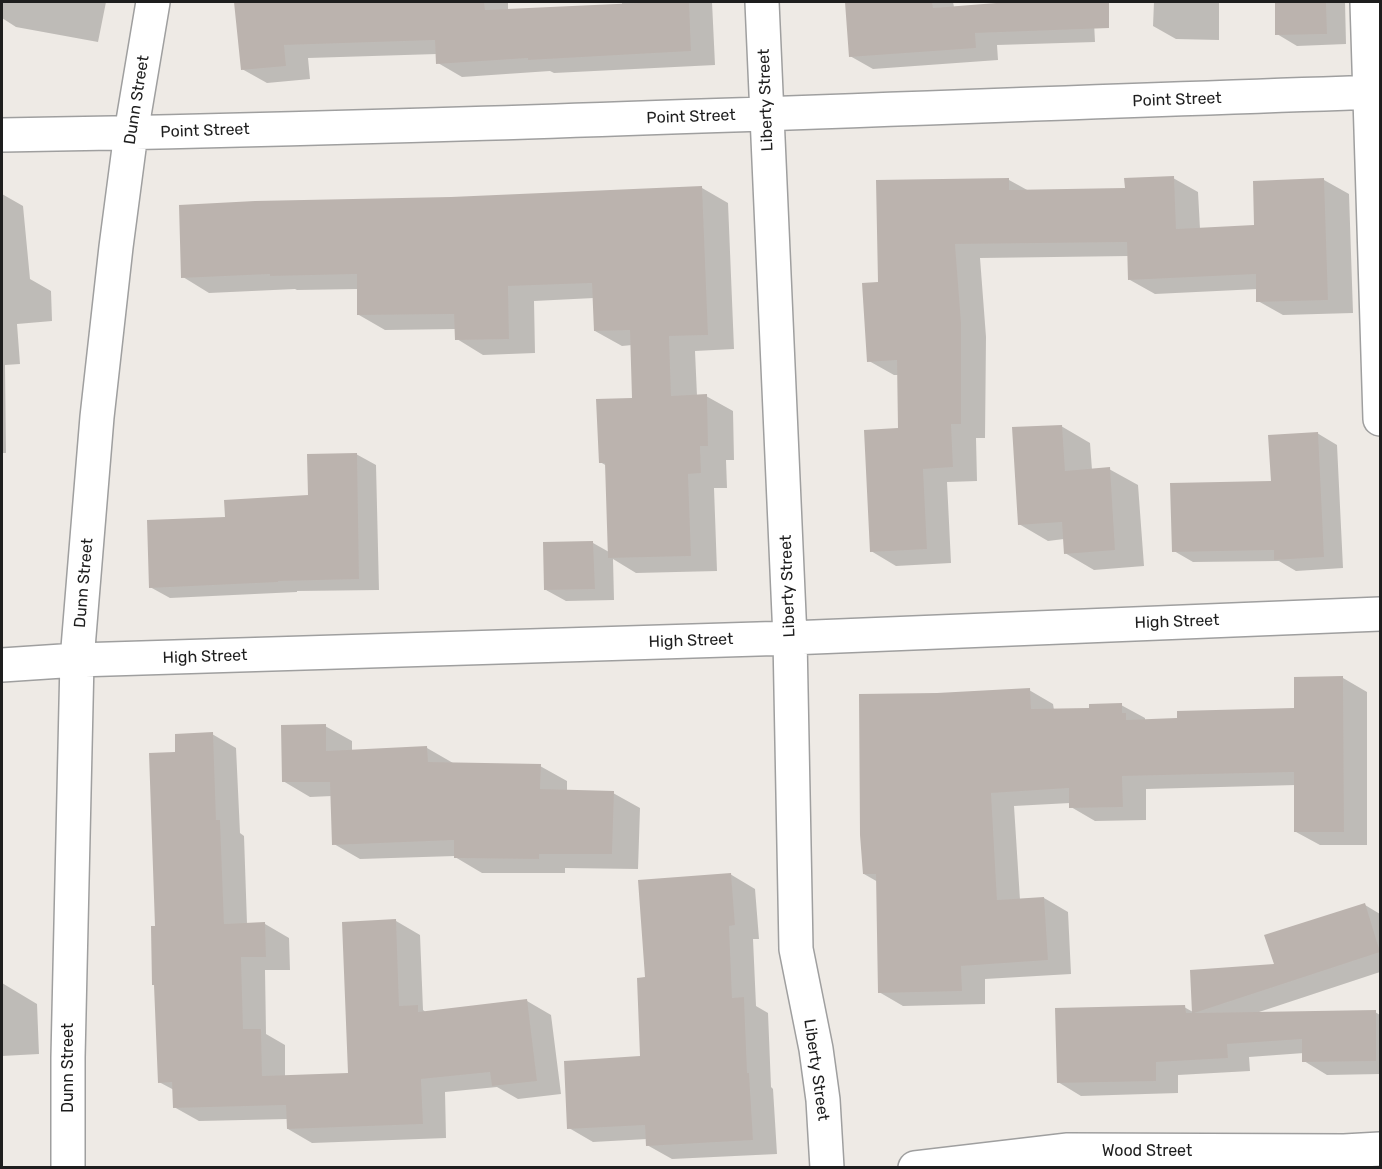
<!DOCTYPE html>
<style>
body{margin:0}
#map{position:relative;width:1382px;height:1169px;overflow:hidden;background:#eeeae5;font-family:Rubik,sans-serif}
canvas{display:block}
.frame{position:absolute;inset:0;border:3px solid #1e1e1e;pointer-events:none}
</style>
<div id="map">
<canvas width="1382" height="1169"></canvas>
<div class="frame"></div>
</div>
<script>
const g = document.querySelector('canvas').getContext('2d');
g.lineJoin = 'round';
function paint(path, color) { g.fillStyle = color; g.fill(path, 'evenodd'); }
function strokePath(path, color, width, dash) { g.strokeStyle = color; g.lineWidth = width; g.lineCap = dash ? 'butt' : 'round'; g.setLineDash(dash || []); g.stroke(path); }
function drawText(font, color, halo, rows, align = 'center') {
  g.font = font + ' Rubik,sans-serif'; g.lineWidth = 4.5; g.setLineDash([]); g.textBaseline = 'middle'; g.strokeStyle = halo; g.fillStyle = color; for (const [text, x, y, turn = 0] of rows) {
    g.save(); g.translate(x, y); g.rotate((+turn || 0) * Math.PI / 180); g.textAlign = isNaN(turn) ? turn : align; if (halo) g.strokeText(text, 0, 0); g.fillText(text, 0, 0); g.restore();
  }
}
paint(new Path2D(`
 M 2,2 L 106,2 L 98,42 L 16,27 L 2,18 Z
 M 236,2 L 508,2 L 508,10 L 622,5 L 622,2 L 712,2 L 715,65 L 554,73 L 550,71 L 462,77 L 438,63 L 437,54 L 308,58 L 310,79 L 267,83 L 242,69 Z
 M 847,2 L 953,2 L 954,7 L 1019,2 L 1093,2 L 1095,42 L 997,45 L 998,60 L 873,69 L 850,56 Z
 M 1154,2 L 1219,2 L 1219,40 L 1176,39 L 1153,26 Z
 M 1276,2 L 1345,2 L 1346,44 L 1297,46 L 1277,34 Z
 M 1173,178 L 1198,192 L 1200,229 L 1256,226 L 1324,180 L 1349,194 L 1353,313 L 1283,315 L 1258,301 L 1258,289 L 1155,294 L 1130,280 L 1129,256 L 980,258 L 986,337 L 985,438 L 976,438 L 977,481 L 947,482 L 951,563 L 896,566 L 871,551 L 899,430 L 899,375 L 894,375 L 869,361 L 879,283 L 1009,180 L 1029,191 L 1126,190 Z
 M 702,188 L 728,203 L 734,349 L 695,351 L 697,396 L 706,396 L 733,411 L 734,460 L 726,460 L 727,488 L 714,488 L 717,571 L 636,573 L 613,559 L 614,600 L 566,601 L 546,590 L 593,543 L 609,552 L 607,466 L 600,462 L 633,399 L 632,345 L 622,346 L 595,331 L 594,298 L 534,301 L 535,353 L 483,355 L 457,339 L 456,329 L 385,330 L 359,315 L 358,289 L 297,290 L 295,289 L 209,293 L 183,277 L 451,198 Z
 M 2,194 L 23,206 L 30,279 L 51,291 L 52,321 L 17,324 L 20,364 L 5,365 L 6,453 L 2,453 Z
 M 1061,426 L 1090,443 L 1092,470 L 1109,469 L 1138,485 L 1144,566 L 1094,570 L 1065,553 L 1064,539 L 1048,541 L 1019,524 Z
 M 1317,433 L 1337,445 L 1343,568 L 1296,571 L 1279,561 L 1193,562 L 1174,551 L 1272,482 Z
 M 356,454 L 376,465 L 379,590 L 297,591 L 297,592 L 170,598 L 150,587 L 309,496 Z
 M 1343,678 L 1367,692 L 1367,845 L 1320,845 L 1296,832 L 1296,785 L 1146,789 L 1146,820 L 1095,821 L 1071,807 L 1070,803 L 1014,806 L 1020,900 L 1044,898 L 1068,912 L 1071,974 L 985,979 L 985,1004 L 903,1006 L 879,992 L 878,882 L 864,874 L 1029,690 L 1053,704 L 1054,710 L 1090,710 L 1121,705 L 1145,718 L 1145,721 L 1296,710 Z
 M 325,726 L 352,741 L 352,751 L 427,748 L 453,763 L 540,766 L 567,781 L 567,792 L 613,793 L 640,808 L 638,869 L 565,868 L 565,873 L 482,873 L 455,857 L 455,856 L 360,859 L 334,844 L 332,796 L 310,797 L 283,781 Z
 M 212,734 L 236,748 L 240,833 L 244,836 L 247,924 L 265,924 L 289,938 L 290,970 L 265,970 L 266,1034 L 285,1045 L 285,1077 L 349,1075 L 396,921 L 420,935 L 423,1010 L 427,1013 L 527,1001 L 551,1015 L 561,1094 L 518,1099 L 497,1087 L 445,1092 L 446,1138 L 312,1143 L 288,1129 L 288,1119 L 199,1121 L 174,1107 L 174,1090 L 159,1082 L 156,927 L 177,753 Z
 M 730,874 L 755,889 L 759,939 L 753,939 L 756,1006 L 768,1013 L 771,1087 L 773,1089 L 777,1154 L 672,1159 L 647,1145 L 647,1139 L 593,1142 L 569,1128 L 642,1058 L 647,979 Z
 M 1365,905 L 1380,914 L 1380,972 L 1256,1013 L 1375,1012 L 1380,1015 L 1380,1074 L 1327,1075 L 1304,1061 L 1304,1053 L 1249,1057 L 1250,1071 L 1178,1075 L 1178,1093 L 1081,1096 L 1058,1082 L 1184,1007 L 1193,1012 L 1276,966 Z
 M 2,983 L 37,1004 L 39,1054 L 2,1056 Z`), '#0003');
paint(new Path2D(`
 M 234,2 L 484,2 L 485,10 L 660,2 L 689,2 L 691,51 L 528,60 L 528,58 L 436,64 L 435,40 L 284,45 L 286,66 L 241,70 Z
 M 845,2 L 932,2 L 933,8 L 1009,2 L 1109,2 L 1109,28 L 975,33 L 976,48 L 849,57 Z
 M 1275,2 L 1326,2 L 1327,34 L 1275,35 Z
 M 1174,176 L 1176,229 L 1254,225 L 1253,181 L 1324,178 L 1328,300 L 1256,302 L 1256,274 L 1128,280 L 1127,242 L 955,244 L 961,322 L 961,424 L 951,424 L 953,467 L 923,469 L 927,549 L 870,552 L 864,430 L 898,428 L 897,360 L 867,362 L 862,283 L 878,282 L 876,180 L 1009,178 L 1009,190 L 1125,188 L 1124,178 Z
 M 702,186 L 708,335 L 669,336 L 671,396 L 707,394 L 708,446 L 700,446 L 701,473 L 688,474 L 691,556 L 608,558 L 605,463 L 599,463 L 596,399 L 632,398 L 630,330 L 594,331 L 592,283 L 508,286 L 509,339 L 455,340 L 454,314 L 357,315 L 357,274 L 270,276 L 270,274 L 181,278 L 179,205 L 255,201 L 451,197 Z
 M 1062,425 L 1065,471 L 1110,467 L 1115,550 L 1064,554 L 1062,522 L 1018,525 L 1012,427 Z
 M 1318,432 L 1324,557 L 1274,560 L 1274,550 L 1172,552 L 1170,483 L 1271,481 L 1268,435 Z
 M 357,453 L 359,579 L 278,581 L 278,582 L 149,588 L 147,520 L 225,517 L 224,500 L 308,495 L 307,454 Z
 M 593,541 L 595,589 L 544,590 L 543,542 Z
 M 1343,676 L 1344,832 L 1294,832 L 1294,772 L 1122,776 L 1123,807 L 1069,808 L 1069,788 L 991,793 L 997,900 L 1044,897 L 1048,960 L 961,966 L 962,991 L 878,993 L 876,874 L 863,874 L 860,835 L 859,694 L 937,693 L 1030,688 L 1031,709 L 1089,708 L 1089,704 L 1122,703 L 1122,713 L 1126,713 L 1126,720 L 1177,718 L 1177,711 L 1294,708 L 1294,677 Z
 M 326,724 L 326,751 L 427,746 L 428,762 L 541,764 L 540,789 L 614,791 L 612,854 L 539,854 L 539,859 L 454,858 L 454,840 L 332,845 L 330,782 L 282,782 L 281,725 Z
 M 213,732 L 216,820 L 220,820 L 224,924 L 265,922 L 266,957 L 241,957 L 243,1029 L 261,1029 L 262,1076 L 348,1073 L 342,922 L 396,919 L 399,1006 L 418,1005 L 418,1012 L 527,999 L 537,1081 L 492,1086 L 490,1072 L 421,1079 L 423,1124 L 287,1129 L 286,1105 L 173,1108 L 172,1082 L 158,1083 L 154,985 L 152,985 L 151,926 L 155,926 L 149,753 L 175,752 L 175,734 Z
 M 731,873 L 735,925 L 729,926 L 732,998 L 744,997 L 747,1073 L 749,1073 L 753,1140 L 646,1146 L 645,1125 L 567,1129 L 564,1061 L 640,1056 L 637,978 L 645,977 L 638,880 Z
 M 1365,903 L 1380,952 L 1194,1013 L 1376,1010 L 1376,1061 L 1302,1062 L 1302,1039 L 1227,1044 L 1228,1058 L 1156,1062 L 1156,1081 L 1057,1083 L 1055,1008 L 1185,1005 L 1186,1013 L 1192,1013 L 1190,970 L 1274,964 L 1264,935 Z`), '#bbb3ae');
const minor = new Path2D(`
 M 762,2 L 790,638 L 796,949 L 816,1049 L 823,1100 L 827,1168
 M 1367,2 L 1380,419
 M 2,135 C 461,128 921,107 1380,92
 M 2,665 L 77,660 L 790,638 L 1380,614
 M 68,1168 L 68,1057 L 77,660 L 97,417 L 116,247 L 131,133 L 153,2
 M 915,1168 L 1068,1150 L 1344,1151 L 1380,1149`);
strokePath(minor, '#9f9f9f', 36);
strokePath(minor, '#fff', 33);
drawText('16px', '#1e1e1e', '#fff', [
 ["Dunn Street",137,100,-81],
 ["Liberty Street",766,100,-92],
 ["Point Street",1177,100,-2],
 ["Point Street",691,117,-2],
 ["Point Street",205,131,-2],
 ["Dunn Street",84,583,-85],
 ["Liberty Street",788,586,-92],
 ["High Street",1177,622,-2],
 ["High Street",691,641,-2],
 ["High Street",205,657,-2],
 ["Dunn Street",68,1068,-90],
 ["Liberty Street",816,1070,82],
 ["Wood Street",1147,1151]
]);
</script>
